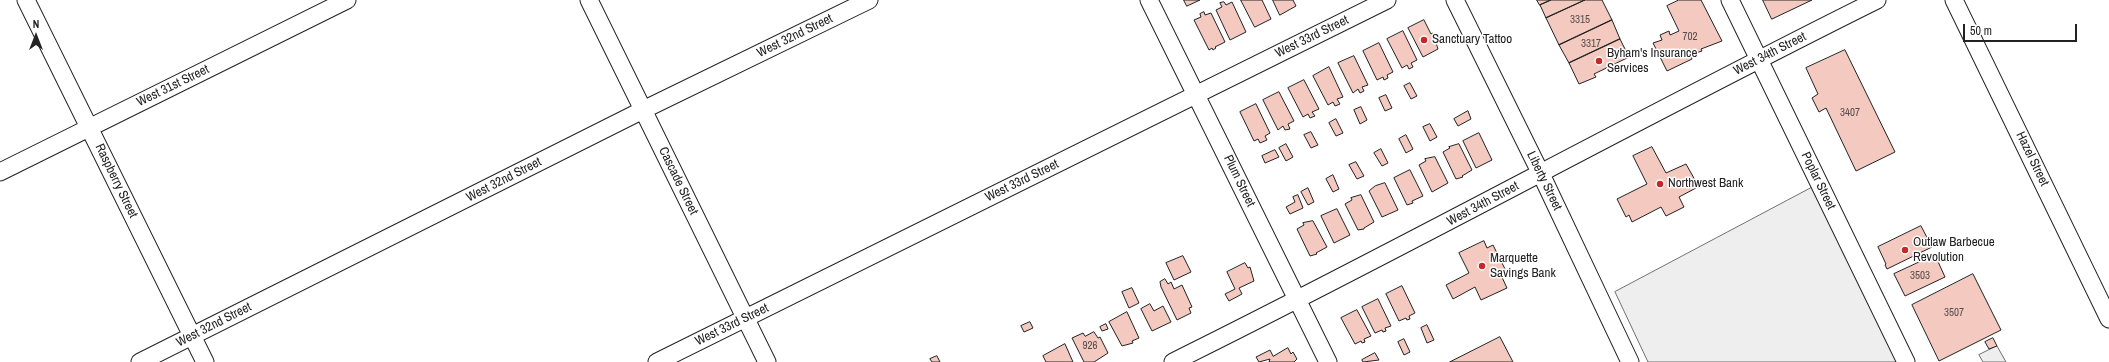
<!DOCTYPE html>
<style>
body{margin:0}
#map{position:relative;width:2109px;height:362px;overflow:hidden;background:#fff;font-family:"Archivo Narrow",sans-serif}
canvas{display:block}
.north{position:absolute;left:16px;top:16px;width:40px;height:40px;-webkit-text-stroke:3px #fff;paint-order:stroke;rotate:0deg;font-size:11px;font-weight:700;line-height:16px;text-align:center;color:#222}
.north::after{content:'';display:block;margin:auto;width:14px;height:18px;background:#222;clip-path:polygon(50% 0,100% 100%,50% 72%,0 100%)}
.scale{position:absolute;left:1963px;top:24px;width:114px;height:18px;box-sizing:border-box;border:2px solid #222;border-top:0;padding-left:5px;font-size:12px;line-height:14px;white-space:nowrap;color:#222;-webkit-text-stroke:3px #fff;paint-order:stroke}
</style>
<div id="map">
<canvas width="2109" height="362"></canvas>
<div class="north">N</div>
<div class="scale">50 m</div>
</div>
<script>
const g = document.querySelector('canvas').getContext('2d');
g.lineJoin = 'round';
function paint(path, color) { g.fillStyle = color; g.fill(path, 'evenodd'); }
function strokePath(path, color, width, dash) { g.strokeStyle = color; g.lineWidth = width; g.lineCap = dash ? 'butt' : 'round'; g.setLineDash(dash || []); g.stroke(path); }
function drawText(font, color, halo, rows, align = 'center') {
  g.font = font + ' "Archivo Narrow",sans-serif'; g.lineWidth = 3; g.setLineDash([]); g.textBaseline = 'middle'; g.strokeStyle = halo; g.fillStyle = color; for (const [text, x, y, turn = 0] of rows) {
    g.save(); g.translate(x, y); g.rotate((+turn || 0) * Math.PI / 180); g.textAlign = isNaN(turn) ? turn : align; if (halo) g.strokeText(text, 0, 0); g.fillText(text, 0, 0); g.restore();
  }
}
const green = new Path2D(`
 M 1813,187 L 1897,362 L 1648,362 L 1615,292 Z
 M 1997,346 L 2006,362 L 1983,362 L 1979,355 Z`);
paint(green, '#eee');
strokePath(green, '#6f6f6f', 1);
const building = new Path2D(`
 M 1184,0 L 1200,0 L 1187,6 Z
 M 1241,0 L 1262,0 L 1271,19 L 1255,27 Z
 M 1273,0 L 1293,0 L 1296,6 L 1280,15 Z
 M 1537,0 L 1551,0 L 1540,5 Z
 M 1551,0 L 1585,0 L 1546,18 L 1540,5 Z
 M 1585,0 L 1602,0 L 1612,20 L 1559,45 L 1546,18 Z
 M 1679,0 L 1701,0 L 1722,41 L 1701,49 L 1702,51 L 1690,55 L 1692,59 L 1667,71 L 1653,43 L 1662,40 L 1660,35 L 1669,31 L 1670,35 L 1679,31 L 1667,6 Z
 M 1763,0 L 1812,0 L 1772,19 Z
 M 1224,2 L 1226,5 L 1232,2 L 1246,32 L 1230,40 L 1216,10 L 1222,7 L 1220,3 Z
 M 1204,12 L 1205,15 L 1211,13 L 1225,42 L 1215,47 L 1216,48 L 1213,50 L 1212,48 L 1209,50 L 1194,20 L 1201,17 L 1200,14 Z
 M 1424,20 L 1431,34 L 1433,33 L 1438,49 L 1423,57 L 1408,28 Z
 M 1612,20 L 1620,39 L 1569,63 L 1559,45 Z
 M 1403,31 L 1417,60 L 1411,63 L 1413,67 L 1409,69 L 1407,65 L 1402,68 L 1387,39 Z
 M 1620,39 L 1629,57 L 1594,74 L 1596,77 L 1579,84 L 1569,63 Z
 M 1379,43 L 1393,72 L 1387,75 L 1388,78 L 1384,80 L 1383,77 L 1377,80 L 1363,51 Z
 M 1845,50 L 1895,152 L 1856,171 L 1826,108 L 1819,112 L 1812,98 L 1818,94 L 1806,68 Z
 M 1354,56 L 1368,85 L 1362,87 L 1364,91 L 1360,93 L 1358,89 L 1353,93 L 1338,63 Z
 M 1329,67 L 1343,97 L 1337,99 L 1340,104 L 1335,106 L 1333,102 L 1328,105 L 1313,76 Z
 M 1304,80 L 1319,109 L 1312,112 L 1315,116 L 1310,118 L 1308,114 L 1303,117 L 1288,88 Z
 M 1410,83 L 1417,96 L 1411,99 L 1404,86 Z
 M 1279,92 L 1294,121 L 1288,124 L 1290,129 L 1285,130 L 1283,126 L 1278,130 L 1263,100 Z
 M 1386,95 L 1392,108 L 1385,111 L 1379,98 Z
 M 1256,104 L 1270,133 L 1265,136 L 1267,140 L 1260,143 L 1258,139 L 1254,141 L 1240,112 Z
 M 1361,107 L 1367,120 L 1360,124 L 1354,110 Z
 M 1468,111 L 1471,119 L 1458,126 L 1454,119 Z
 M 1336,119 L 1343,133 L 1336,136 L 1329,123 Z
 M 1430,124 L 1437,137 L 1430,141 L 1423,127 Z
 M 1311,132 L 1318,145 L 1311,148 L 1304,135 Z
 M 1479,133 L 1492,160 L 1476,168 L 1463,141 Z
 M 1406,135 L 1413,149 L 1406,153 L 1399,139 Z
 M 1286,144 L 1293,157 L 1286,161 L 1279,148 Z
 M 1459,144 L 1472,170 L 1462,176 L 1463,177 L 1456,179 L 1443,152 L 1450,148 L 1449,147 Z
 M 1652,147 L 1666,173 L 1686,164 L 1695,180 L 1692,182 L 1696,188 L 1679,197 L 1684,207 L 1666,216 L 1661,207 L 1632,222 L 1629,215 L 1626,217 L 1617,199 L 1647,184 L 1633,156 Z
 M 1381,149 L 1388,163 L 1382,166 L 1374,153 Z
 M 1275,150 L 1279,157 L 1265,163 L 1262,156 Z
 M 1435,157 L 1448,183 L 1432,192 L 1419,165 L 1426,161 L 1425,159 Z
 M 1356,162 L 1364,176 L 1357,179 L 1349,165 Z
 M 1410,170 L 1423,196 L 1412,201 L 1413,203 L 1407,205 L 1394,178 Z
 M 1333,175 L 1339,189 L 1333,192 L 1326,179 Z
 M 1385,183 L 1398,210 L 1382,217 L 1369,191 L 1375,186 Z
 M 1308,188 L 1314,202 L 1308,205 L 1301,192 Z
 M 1298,195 L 1303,208 L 1290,214 L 1286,207 L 1295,202 L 1293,197 Z
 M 1361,195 L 1374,222 L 1364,228 L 1364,229 L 1358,230 L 1345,204 L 1352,200 L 1351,198 Z
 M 1337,209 L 1350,235 L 1334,243 L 1321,216 Z
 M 1313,221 L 1327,247 L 1316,253 L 1317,254 L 1310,256 L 1297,229 L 1304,225 L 1303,223 Z
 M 1921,226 L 1932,247 L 1887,269 L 1885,265 L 1886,264 L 1878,247 Z
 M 1484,241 L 1487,248 L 1493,245 L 1506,271 L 1500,273 L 1507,288 L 1481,300 L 1475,287 L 1453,299 L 1446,285 L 1469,273 L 1459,253 Z
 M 1935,255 L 1945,277 L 1905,296 L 1894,274 Z
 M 1183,256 L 1191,272 L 1174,280 L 1166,263 Z
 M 1245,263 L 1248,268 L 1250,267 L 1254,281 L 1239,288 L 1242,294 L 1229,301 L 1225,294 L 1235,289 L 1227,272 Z
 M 1973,274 L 2001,330 L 1939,361 L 1912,305 Z
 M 1165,279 L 1168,284 L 1171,282 L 1174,289 L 1182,285 L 1192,307 L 1189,308 L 1191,313 L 1177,320 L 1161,287 L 1160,282 Z
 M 1402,286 L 1415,313 L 1409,316 L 1410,319 L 1407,320 L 1406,318 L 1399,321 L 1386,294 Z
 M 1132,288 L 1139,303 L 1129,308 L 1122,292 Z
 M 1378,299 L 1391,326 L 1385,328 L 1386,331 L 1383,332 L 1382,330 L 1375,333 L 1362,307 Z
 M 1150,304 L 1154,311 L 1163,306 L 1171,322 L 1152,331 L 1141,309 Z
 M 1357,310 L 1371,336 L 1364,339 L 1365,342 L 1362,343 L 1361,341 L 1355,344 L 1341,318 Z
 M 1127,312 L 1139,338 L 1132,341 L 1133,343 L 1122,346 L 1109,322 Z
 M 1030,322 L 1033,328 L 1024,332 L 1021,326 Z
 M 1106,324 L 1108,329 L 1102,331 L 1100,327 Z
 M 1427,325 L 1434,340 L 1427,343 L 1421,328 Z
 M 1094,332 L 1098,338 L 1100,337 L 1108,353 L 1094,362 L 1084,362 L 1072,338 L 1083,333 L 1085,336 Z
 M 1500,337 L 1513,362 L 1450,362 Z
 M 1993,338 L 1997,346 L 1989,349 L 1985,342 Z
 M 1404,339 L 1410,352 L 1404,355 L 1398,342 Z
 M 1065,344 L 1073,362 L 1046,362 L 1043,356 Z
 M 1288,348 L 1291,354 L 1293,352 L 1297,359 L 1294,362 L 1269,362 L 1270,359 L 1259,362 L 1256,357 L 1270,350 L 1273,356 Z
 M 1375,353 L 1379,360 L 1363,362 L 1362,360 Z
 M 937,356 L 940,362 L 932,362 L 930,359 Z`);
paint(building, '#f3c9c0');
strokePath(building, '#222', 1);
const minor = new Path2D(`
 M 26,0 L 205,362
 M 589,0 L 767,362
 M 1149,0 L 1328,362
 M 1455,0 L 1541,174 L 1630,362
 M 1730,0 L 1906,362
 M 1954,0 L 2109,319
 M 0,172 L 347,0
 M 140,362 L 643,110 L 869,0
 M 657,362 L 1387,0
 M 1173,362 C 1410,245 1641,117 1877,0`);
strokePath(minor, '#222', 19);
strokePath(minor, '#fff', 17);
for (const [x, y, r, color] of [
 [1424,40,4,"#c62828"],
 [1599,61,4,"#c62828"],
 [1660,184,4,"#c62828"],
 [1905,250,4,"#c62828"],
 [1482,266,4,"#c62828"]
]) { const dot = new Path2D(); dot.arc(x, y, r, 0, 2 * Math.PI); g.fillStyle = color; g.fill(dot); strokePath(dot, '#fff', 1.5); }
drawText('11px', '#564c4a', null, [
 ["3315",1580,20],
 ["702",1690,37],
 ["3317",1591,44],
 ["3407",1850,113],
 ["3503",1920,276],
 ["3507",1954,313],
 ["926",1090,346]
]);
drawText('13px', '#222', '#fff', [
 ["West 32nd Street",795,36,-26],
 ["West 33rd Street",1312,37,-26],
 ["West 34th Street",1770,54,-27],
 ["West 31st Street",173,86,-26],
 ["Hazel Street",2032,159,64],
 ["West 32nd Street",504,180,-27],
 ["Raspberry Street",116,181,64],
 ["Cascade Street",678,181,64],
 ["West 33rd Street",1022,181,-26],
 ["Plum Street",1239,181,64],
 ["Liberty Street",1544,181,64],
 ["Poplar Street",1818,181,64],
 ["West 34th Street",1483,204,-28],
 ["West 32nd Street",214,325,-27],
 ["West 33rd Street",732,325,-26]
]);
drawText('13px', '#222', '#fff', [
 ["Sanctuary Tattoo",1432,40],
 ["Byham's Insurance",1607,54],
 ["Services",1607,69],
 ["Northwest Bank",1668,184],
 ["Outlaw Barbecue",1913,243],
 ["Revolution",1913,258],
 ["Marquette",1490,259],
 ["Savings Bank",1490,274]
], 'left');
</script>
